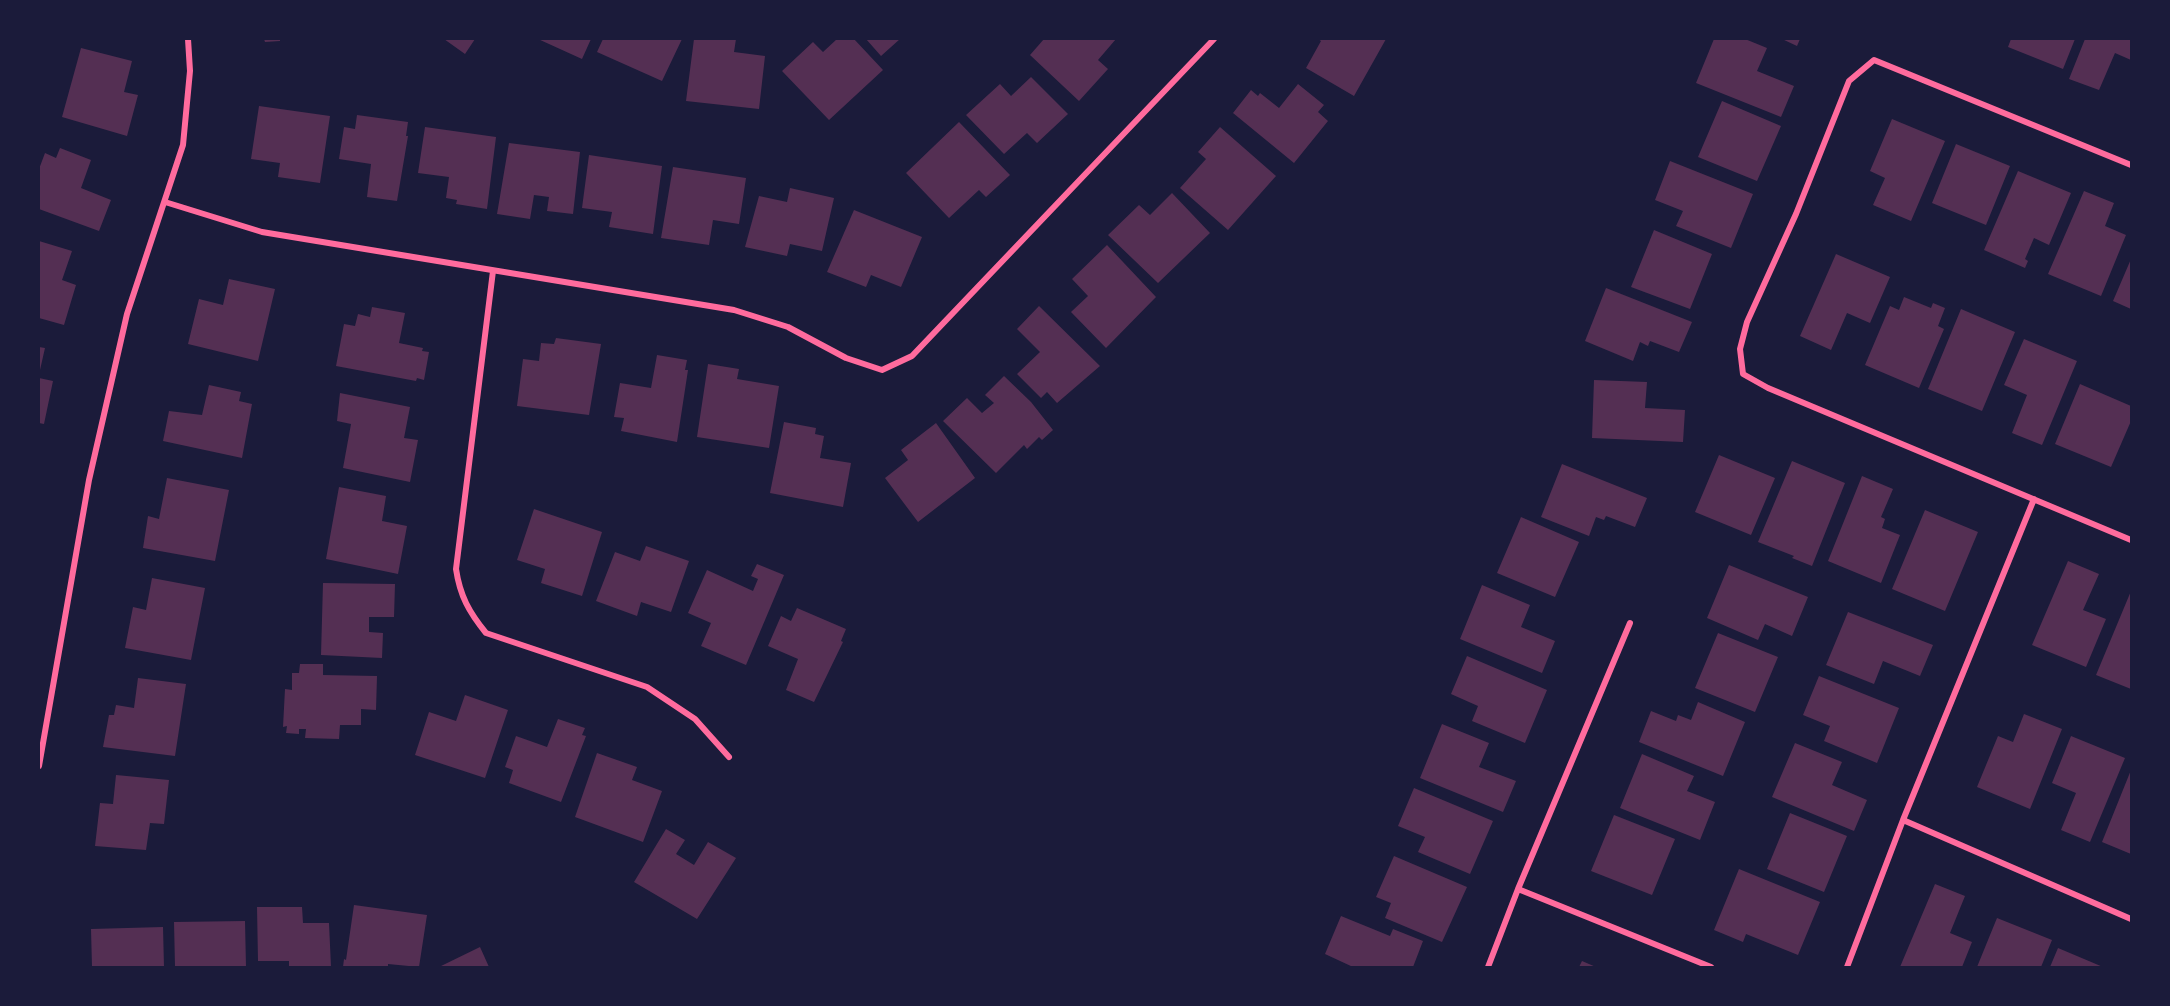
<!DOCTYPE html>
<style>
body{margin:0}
#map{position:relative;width:2170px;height:1006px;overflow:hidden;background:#1b1b3a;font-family:Commissioner,sans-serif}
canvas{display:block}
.frame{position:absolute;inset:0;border:40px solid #1b1b3a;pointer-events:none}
</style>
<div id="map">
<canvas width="2170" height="1006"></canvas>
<div class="frame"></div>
</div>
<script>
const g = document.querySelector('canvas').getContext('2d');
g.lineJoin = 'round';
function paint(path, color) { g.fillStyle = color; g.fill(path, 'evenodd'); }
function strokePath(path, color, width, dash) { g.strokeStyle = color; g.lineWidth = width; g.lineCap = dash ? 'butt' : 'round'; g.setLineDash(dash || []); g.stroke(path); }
paint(new Path2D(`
 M 264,39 L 280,39 L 280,41 L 265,42 Z
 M 444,39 L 475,39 L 465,54 Z
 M 538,39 L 591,39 L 582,59 Z
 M 603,39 L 682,39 L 662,81 L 597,52 Z
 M 694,39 L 736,39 L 734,52 L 765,56 L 759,109 L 686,101 Z
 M 837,39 L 854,39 L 883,70 L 829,120 L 782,71 L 813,42 L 823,52 Z
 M 866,39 L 900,39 L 881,56 Z
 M 1044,39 L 1116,39 L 1098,60 L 1108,69 L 1079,101 L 1030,55 Z
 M 1318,39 L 1386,39 L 1354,96 L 1306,68 L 1321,41 Z
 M 1714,39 L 1745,39 L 1767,48 L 1757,71 L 1794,86 L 1781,117 L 1696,83 Z
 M 1782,39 L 1800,39 L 1797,46 Z
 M 2011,39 L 2075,39 L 2063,69 L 2008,47 Z
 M 2085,39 L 2131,39 L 2131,60 L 2115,53 L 2099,90 L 2069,79 Z
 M 81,48 L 132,61 L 124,92 L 138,95 L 127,136 L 62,117 Z
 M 1031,77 L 1068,114 L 1037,143 L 1027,133 L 1004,154 L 966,115 L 1000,84 L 1011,96 Z
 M 1298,84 L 1324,105 L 1318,112 L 1328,121 L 1294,163 L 1233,113 L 1251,90 L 1258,96 L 1260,93 L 1279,108 Z
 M 1722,101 L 1781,126 L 1757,181 L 1698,157 Z
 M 259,106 L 330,116 L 320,183 L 278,177 L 280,163 L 251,159 Z
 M 357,115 L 408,122 L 406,136 L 408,136 L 397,201 L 367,197 L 371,164 L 339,159 L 344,127 L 355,129 Z
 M 1892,119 L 1945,141 L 1911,221 L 1873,205 L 1885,178 L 1870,171 Z
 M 959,122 L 1010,175 L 986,197 L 979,190 L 949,218 L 906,173 Z
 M 425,127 L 496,137 L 487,209 L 456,204 L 457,200 L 446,198 L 449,177 L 418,173 Z
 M 1220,127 L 1276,176 L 1228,230 L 1180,188 L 1206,159 L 1198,152 Z
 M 509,143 L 580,152 L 573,214 L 547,211 L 549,197 L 534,195 L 530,219 L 497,214 Z
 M 1956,144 L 2010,166 L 1986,225 L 1932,203 Z
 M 60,148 L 91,160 L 81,188 L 111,200 L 99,231 L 39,209 L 39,169 L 45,153 L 56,158 Z
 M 589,155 L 662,166 L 653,234 L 609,227 L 612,212 L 582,208 Z
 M 1670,161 L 1753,194 L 1731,248 L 1676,226 L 1683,211 L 1655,200 Z
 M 673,167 L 746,178 L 739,224 L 713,220 L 709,245 L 661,238 Z
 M 2018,171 L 2071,193 L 2049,245 L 2034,238 L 2025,259 L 2028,261 L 2025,268 L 1984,250 Z
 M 790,188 L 834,198 L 822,251 L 790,244 L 787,256 L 745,247 L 759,196 L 787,202 Z
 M 2084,191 L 2114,203 L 2105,226 L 2126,235 L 2101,296 L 2048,274 Z
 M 1172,193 L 1210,233 L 1158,283 L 1108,235 L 1139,205 L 1150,215 Z
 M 854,210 L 922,237 L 901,287 L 871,275 L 866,287 L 827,272 Z
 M 1654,230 L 1712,254 L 1690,309 L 1631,287 Z
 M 39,241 L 72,251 L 62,280 L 76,285 L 64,325 L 39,318 Z
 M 1107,245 L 1156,297 L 1106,348 L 1071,312 L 1088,296 L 1072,279 Z
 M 1836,254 L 1890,277 L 1870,323 L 1847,313 L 1831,350 L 1800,336 Z
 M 2131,259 L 2131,309 L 2113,301 Z
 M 229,279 L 275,289 L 258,361 L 188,344 L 199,299 L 223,305 Z
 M 1606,288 L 1692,322 L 1679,352 L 1650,341 L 1648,346 L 1640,342 L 1633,361 L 1585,341 Z
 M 1904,297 L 1931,308 L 1933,303 L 1945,308 L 1938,326 L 1944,329 L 1919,388 L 1865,365 L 1890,306 L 1899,310 Z
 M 1039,306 L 1100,366 L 1057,403 L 1047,392 L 1041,398 L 1017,374 L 1040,352 L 1017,329 Z
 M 372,307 L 405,313 L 399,343 L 423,348 L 422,351 L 429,352 L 424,380 L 417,378 L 416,381 L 336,366 L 344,324 L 355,326 L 358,314 L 370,317 Z
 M 1961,309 L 2015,332 L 1982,411 L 1928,389 Z
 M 556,338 L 601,344 L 589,415 L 517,406 L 523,359 L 539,361 L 541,343 L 554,344 Z
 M 2024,339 L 2077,361 L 2042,445 L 2012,433 L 2027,395 L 2004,385 Z
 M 39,347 L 45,348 L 40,370 L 39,370 Z
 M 657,355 L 687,360 L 685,370 L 688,370 L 677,442 L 621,431 L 624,418 L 614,417 L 620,383 L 651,388 Z
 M 708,364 L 739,369 L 737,379 L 779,386 L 769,448 L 697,437 Z
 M 1004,376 L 1031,402 L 1053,430 L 1042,440 L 1039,437 L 1027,449 L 1024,445 L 996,473 L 943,421 L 967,398 L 982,413 L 994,403 L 985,395 Z
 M 39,378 L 53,381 L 44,424 L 39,423 Z
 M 1594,380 L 1647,382 L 1645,408 L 1685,410 L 1683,442 L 1592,438 Z
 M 2080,384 L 2131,406 L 2131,421 L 2111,467 L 2055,444 Z
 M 209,385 L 241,392 L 239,401 L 252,404 L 242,458 L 163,441 L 169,411 L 202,415 Z
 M 340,393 L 410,407 L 404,438 L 418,440 L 410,482 L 343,468 L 351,424 L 337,421 Z
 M 784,422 L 816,428 L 815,434 L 824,436 L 820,458 L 851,463 L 843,507 L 770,493 Z
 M 936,423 L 975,478 L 918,522 L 885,478 L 908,460 L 901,450 Z
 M 1719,455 L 1775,478 L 1751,535 L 1695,512 Z
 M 1792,461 L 1845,483 L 1812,566 L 1792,558 L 1794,556 L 1758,542 Z
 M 1562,464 L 1647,498 L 1635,527 L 1606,516 L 1604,520 L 1596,517 L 1589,536 L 1541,517 Z
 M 1862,476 L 1893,489 L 1881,517 L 1885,519 L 1882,528 L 1900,535 L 1881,583 L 1828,561 Z
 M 167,478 L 229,490 L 215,561 L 143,548 L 148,516 L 159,519 Z
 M 339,487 L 386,496 L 382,521 L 407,526 L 398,574 L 326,559 Z
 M 534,509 L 602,532 L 582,596 L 541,583 L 545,569 L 517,560 Z
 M 1925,510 L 1978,532 L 1945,611 L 1892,589 Z
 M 1521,517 L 1579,542 L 1555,597 L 1497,573 Z
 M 646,546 L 689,561 L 671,612 L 641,602 L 637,616 L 596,601 L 615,552 L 640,561 Z
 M 2068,561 L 2099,574 L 2083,610 L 2106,619 L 2086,667 L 2032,645 Z
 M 757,564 L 784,575 L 746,665 L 701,646 L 711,623 L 688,613 L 707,570 L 753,591 L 758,579 L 751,576 Z
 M 1729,565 L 1808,597 L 1792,636 L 1765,624 L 1758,640 L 1707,618 Z
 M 152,578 L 205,588 L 191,660 L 125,648 L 133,607 L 146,610 Z
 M 323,583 L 395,584 L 394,617 L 369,617 L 369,632 L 383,633 L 382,658 L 321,655 Z
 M 1482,585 L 1530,605 L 1521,627 L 1555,641 L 1542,673 L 1460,639 Z
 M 2131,591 L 2131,689 L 2096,675 Z
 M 797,608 L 846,629 L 841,641 L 843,642 L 814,702 L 786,690 L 798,659 L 768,646 L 781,616 L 791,621 Z
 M 1848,612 L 1933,645 L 1920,676 L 1883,661 L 1874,684 L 1826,665 Z
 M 1718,633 L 1778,657 L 1755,712 L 1695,688 Z
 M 1467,656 L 1547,690 L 1525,743 L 1472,721 L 1478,706 L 1451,694 Z
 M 300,664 L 323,664 L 323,675 L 377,676 L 376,710 L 361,709 L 361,725 L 340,725 L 339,739 L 305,738 L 306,729 L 299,729 L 299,734 L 286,733 L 287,726 L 283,727 L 285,689 L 292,690 L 292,673 L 299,673 Z
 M 1819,676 L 1899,708 L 1877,763 L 1824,741 L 1830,726 L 1803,715 Z
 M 138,678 L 186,684 L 175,756 L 103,747 L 109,715 L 114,715 L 116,705 L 134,708 Z
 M 465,695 L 508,710 L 485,778 L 415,755 L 429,712 L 456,721 Z
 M 1698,702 L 1745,722 L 1723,776 L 1639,742 L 1651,711 L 1676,721 L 1678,715 L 1691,720 Z
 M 2024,714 L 2062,729 L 2030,809 L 1977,787 L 1998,736 L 2013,742 Z
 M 558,719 L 585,728 L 582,735 L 586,736 L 561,802 L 509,783 L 513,770 L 505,767 L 516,736 L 547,747 Z
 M 1442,724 L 1489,743 L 1479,767 L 1516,781 L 1503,812 L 1420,778 Z
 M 2071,736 L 2125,758 L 2090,842 L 2061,830 L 2076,793 L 2052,783 Z
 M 1795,743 L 1842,762 L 1832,785 L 1867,800 L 1854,831 L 1772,797 Z
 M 597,753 L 637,767 L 632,780 L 662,791 L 643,842 L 575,817 Z
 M 1642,754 L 1694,776 L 1687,791 L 1715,802 L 1700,840 L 1620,808 Z
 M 2131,770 L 2131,854 L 2102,842 Z
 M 116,775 L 169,780 L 164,824 L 150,823 L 146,850 L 95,846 L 100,803 L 113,804 Z
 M 1414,788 L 1493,821 L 1470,874 L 1418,852 L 1425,837 L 1398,826 Z
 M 1790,813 L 1847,836 L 1824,892 L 1767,869 Z
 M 1614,815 L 1675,839 L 1652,895 L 1591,871 Z
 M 666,829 L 685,840 L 676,854 L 694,865 L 708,842 L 736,858 L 697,919 L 634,882 Z
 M 1394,856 L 1467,887 L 1442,942 L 1385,918 L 1391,903 L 1376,897 Z
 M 1739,869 L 1820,902 L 1798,955 L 1746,934 L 1743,942 L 1714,930 Z
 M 1935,884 L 1965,896 L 1950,933 L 1972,942 L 1962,967 L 1900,967 Z
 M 354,905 L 427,915 L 419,967 L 388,964 L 388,967 L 343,967 L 344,959 L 346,960 Z
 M 257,907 L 302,907 L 303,923 L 329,923 L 331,967 L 289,967 L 289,961 L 258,961 Z
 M 1341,916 L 1390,936 L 1393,929 L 1423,941 L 1413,967 L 1353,967 L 1325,954 Z
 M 1997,918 L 2052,940 L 2041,967 L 1977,967 Z
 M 245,921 L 246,967 L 175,967 L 174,922 Z
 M 163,927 L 164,967 L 92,967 L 91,929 Z
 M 480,947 L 489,967 L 439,967 Z
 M 2058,948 L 2103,967 L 2050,967 Z
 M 1582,961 L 1596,967 L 1579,967 Z`), '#542f53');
strokePath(new Path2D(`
 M 2131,165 L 1874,60 L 1849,81 L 1796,214 L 1747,322 L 1740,349 L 1743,374 L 1768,388 L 2131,540
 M 165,202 L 262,232 L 734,310 L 788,327 L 846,358 L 882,370 L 912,356 L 1214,39
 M 493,271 L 456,569 C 460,596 469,612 486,633 L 647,687 L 695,719 L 729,757
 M 39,766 L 89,480 L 127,314 L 183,145 L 190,71 L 188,39
 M 1903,820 L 2131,919
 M 1518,889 L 1711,967
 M 1488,967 L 1518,889 L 1630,623
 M 1847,967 L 1903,820 L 2034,499`), '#ff6b9d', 6);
</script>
